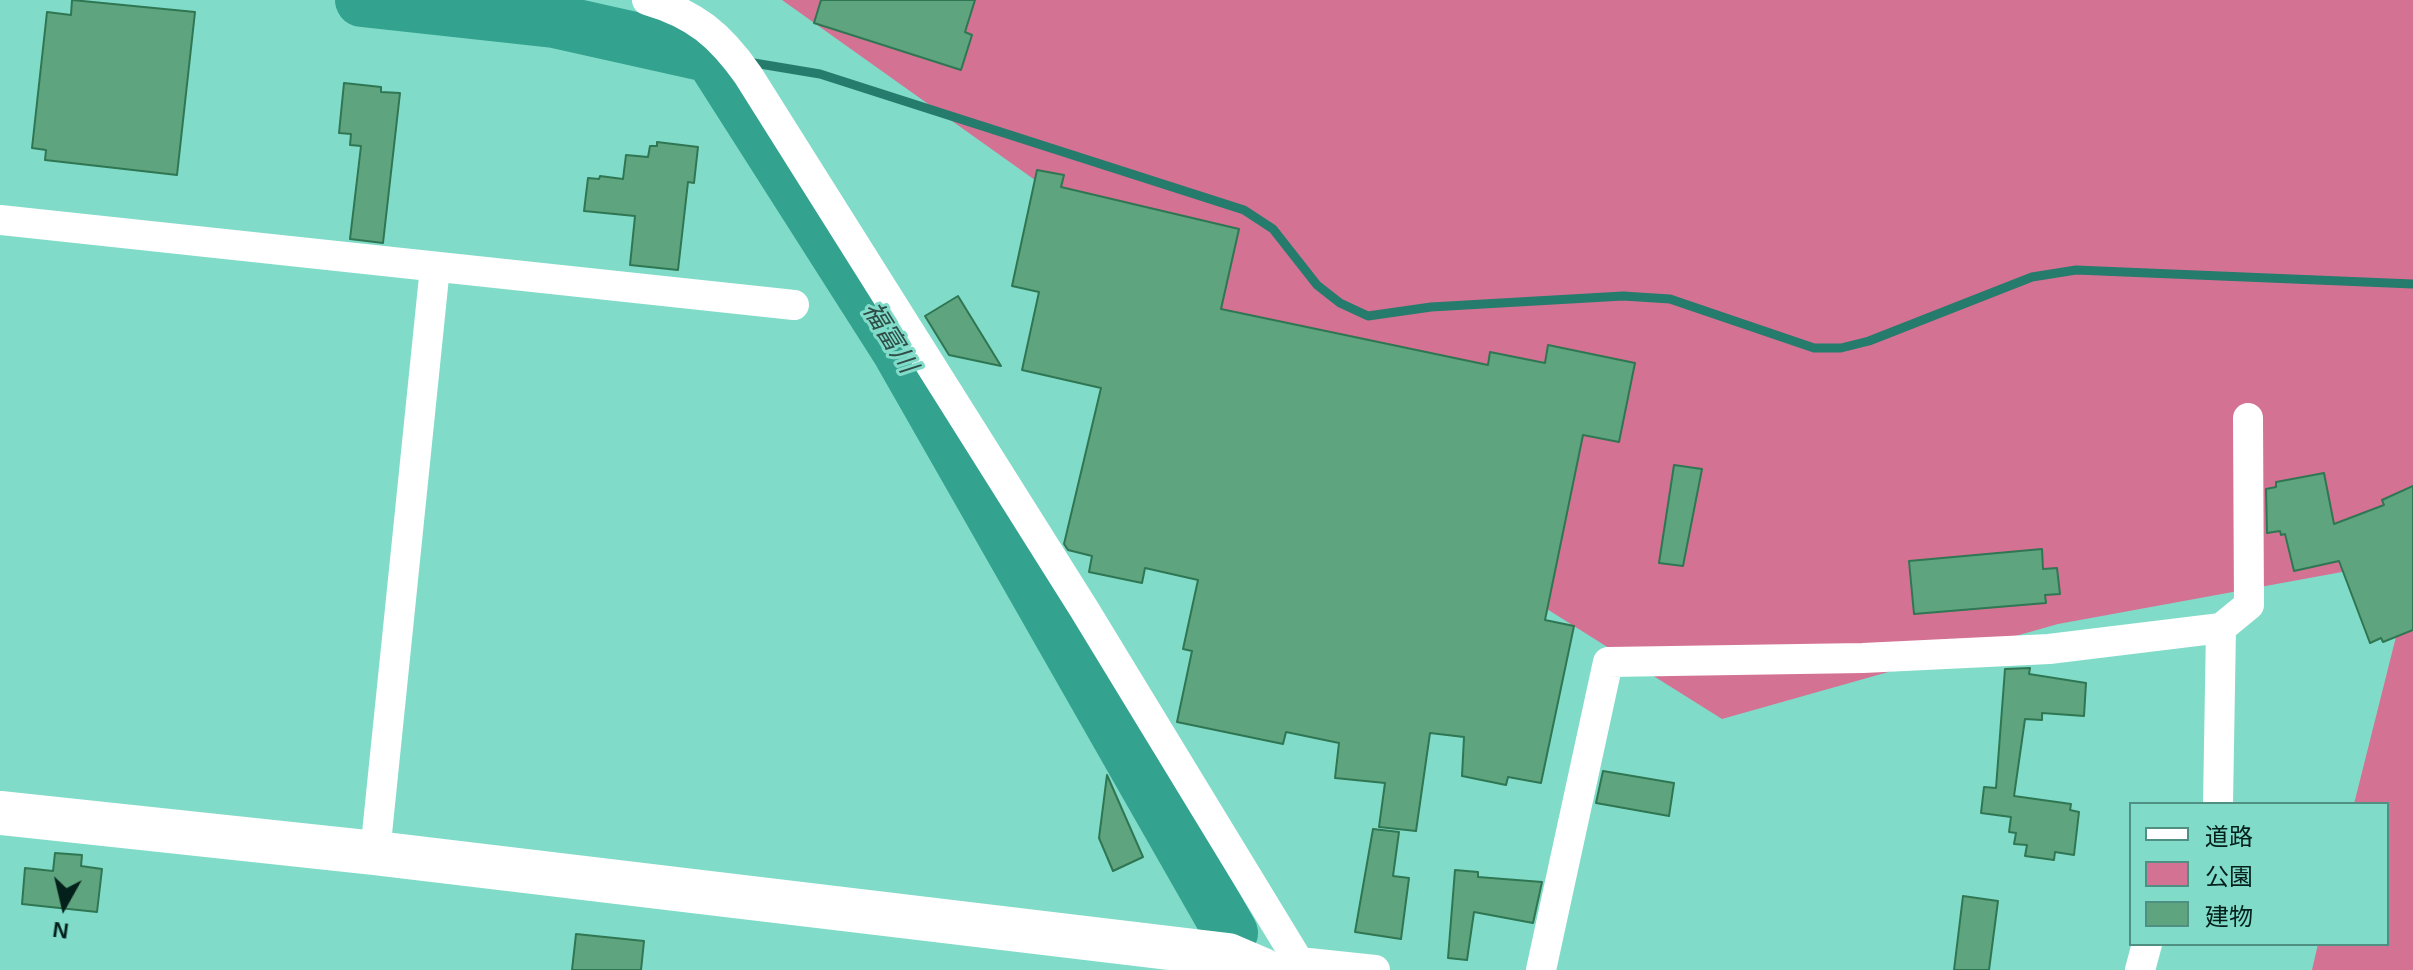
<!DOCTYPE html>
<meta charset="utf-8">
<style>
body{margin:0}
#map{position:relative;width:2413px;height:970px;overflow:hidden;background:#81dbc9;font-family:Arial,"Noto Sans JP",sans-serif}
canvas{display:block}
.legend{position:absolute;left:2129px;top:802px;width:260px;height:144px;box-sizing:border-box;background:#81dbc9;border:2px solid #4f9083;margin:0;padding:10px 14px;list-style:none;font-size:24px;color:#03201b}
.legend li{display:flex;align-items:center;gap:16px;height:40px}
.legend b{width:40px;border:2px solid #4f9083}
.north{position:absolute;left:24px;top:866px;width:80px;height:80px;-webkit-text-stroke:6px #81dbc9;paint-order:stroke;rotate:188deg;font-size:22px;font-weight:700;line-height:32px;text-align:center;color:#03201b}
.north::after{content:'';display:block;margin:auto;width:28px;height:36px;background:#03201b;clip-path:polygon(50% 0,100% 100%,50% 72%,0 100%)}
</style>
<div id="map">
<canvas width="2413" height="970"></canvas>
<ul class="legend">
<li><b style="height:10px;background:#fff"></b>道路</li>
<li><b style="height:22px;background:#d47293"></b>公園</li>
<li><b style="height:22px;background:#5ea47e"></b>建物</li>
</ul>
<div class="north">N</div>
</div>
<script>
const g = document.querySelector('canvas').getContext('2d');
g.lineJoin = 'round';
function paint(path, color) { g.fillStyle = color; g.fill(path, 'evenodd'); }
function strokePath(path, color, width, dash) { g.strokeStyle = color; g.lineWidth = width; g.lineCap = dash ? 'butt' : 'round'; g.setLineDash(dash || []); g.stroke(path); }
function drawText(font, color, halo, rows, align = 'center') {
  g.font = font + ' Arial,"Noto Sans JP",sans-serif'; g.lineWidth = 6; g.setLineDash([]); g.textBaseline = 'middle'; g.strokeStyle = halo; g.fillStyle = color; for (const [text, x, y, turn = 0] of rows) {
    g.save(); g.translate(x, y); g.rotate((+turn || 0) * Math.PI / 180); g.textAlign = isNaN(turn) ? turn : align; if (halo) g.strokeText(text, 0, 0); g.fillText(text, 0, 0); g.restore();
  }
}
paint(new Path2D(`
 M 782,0 L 2413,0 L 2413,559 L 2058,624 L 1722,719 L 1445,545 L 1094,222 Z
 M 2413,569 L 2413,970 L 2312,970 L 2318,944 L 2387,944 L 2387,804 L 2354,804 Z`), '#d47293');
strokePath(new Path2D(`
 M 748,62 L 820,74 L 1244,210 L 1273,229 L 1317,285 L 1340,303 L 1368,316 L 1431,307 L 1623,296 L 1670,299 L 1814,348 L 1841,348 L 1869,341 L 2032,277 L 2076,270 L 2413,284`), '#257b6c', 9);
strokePath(new Path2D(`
 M 362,0 L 554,21 L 711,56 L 899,351 L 1231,933`), '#33a28f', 54);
const building = new Path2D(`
 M 72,0 L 195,12 L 177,175 L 45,160 L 46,150 L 32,148 L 47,12 L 71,15 Z
 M 821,0 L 975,0 L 965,32 L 972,35 L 961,70 L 814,23 Z
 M 344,83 L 381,87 L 381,92 L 400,93 L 383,243 L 350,239 L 361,146 L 350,145 L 351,134 L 339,133 Z
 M 657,142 L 698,147 L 694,183 L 688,182 L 678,270 L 630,265 L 635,216 L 584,211 L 588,178 L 599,179 L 600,176 L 623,179 L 626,155 L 648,157 L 650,146 L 657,146 Z
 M 1037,170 L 1064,175 L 1061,187 L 1239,229 L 1221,309 L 1488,365 L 1490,352 L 1545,363 L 1548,345 L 1635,363 L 1619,442 L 1583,435 L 1545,620 L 1574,626 L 1541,783 L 1508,777 L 1506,785 L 1462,776 L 1464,737 L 1430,733 L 1416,831 L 1379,827 L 1385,783 L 1335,778 L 1339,743 L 1286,732 L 1283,744 L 1177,722 L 1192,651 L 1183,649 L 1198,580 L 1145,568 L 1142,583 L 1089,572 L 1092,556 L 1068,550 L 1064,544 L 1101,388 L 1022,370 L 1039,292 L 1012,286 Z
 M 958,296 L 1001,366 L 949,355 L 925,316 Z
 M 1674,465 L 1702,469 L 1683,566 L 1659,563 Z
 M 2324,473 L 2334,524 L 2384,505 L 2382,500 L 2413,486 L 2413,630 L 2383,642 L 2381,638 L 2370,643 L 2339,561 L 2294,571 L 2285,534 L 2281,535 L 2280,531 L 2267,533 L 2266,489 L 2276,487 L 2276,482 Z
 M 2042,549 L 2043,569 L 2057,568 L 2060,594 L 2045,595 L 2046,603 L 1914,614 L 1909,561 Z
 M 2030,668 L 2029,674 L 2086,683 L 2084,716 L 2042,713 L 2042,720 L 2025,719 L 2014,796 L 2071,804 L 2070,810 L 2079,812 L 2074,855 L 2055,852 L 2054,860 L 2025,856 L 2027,845 L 2014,844 L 2016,833 L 2009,832 L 2011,817 L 1981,813 L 1984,787 L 1996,788 L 2005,669 Z
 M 1603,771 L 1674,783 L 1669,816 L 1596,803 Z
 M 1107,775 L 1143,857 L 1113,871 L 1099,838 Z
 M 1373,829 L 1399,832 L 1393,876 L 1409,878 L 1401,939 L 1355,932 Z
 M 55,853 L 82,855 L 81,866 L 102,869 L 97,912 L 22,904 L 25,868 L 53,871 Z
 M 1455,870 L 1478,872 L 1478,877 L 1542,882 L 1533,923 L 1474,912 L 1467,960 L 1448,958 Z
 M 1963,896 L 1998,901 L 1989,970 L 1954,970 Z
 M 576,934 L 644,941 L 641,970 L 572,970 Z`);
paint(building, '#5ea47e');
strokePath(building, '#2f7653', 2);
strokePath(new Path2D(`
 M 647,0 C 695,14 720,35 748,75 L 1084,609 L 1299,962 L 1291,970
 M 0,220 L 794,305
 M 2218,804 L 2221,628 L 2249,605 L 2248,418
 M 375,853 L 435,267
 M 1299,962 L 1375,970
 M 1541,970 L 1608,662 L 1863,658 L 2049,649 L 2221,628
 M 2140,970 L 2147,944`), '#fff', 30);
strokePath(new Path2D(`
 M 0,813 L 375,853 L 1228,955 L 1263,970`), '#fff', 44);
drawText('italic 26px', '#2e4e47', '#81dbc9', [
 ["福富川",889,338,58]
]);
</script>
